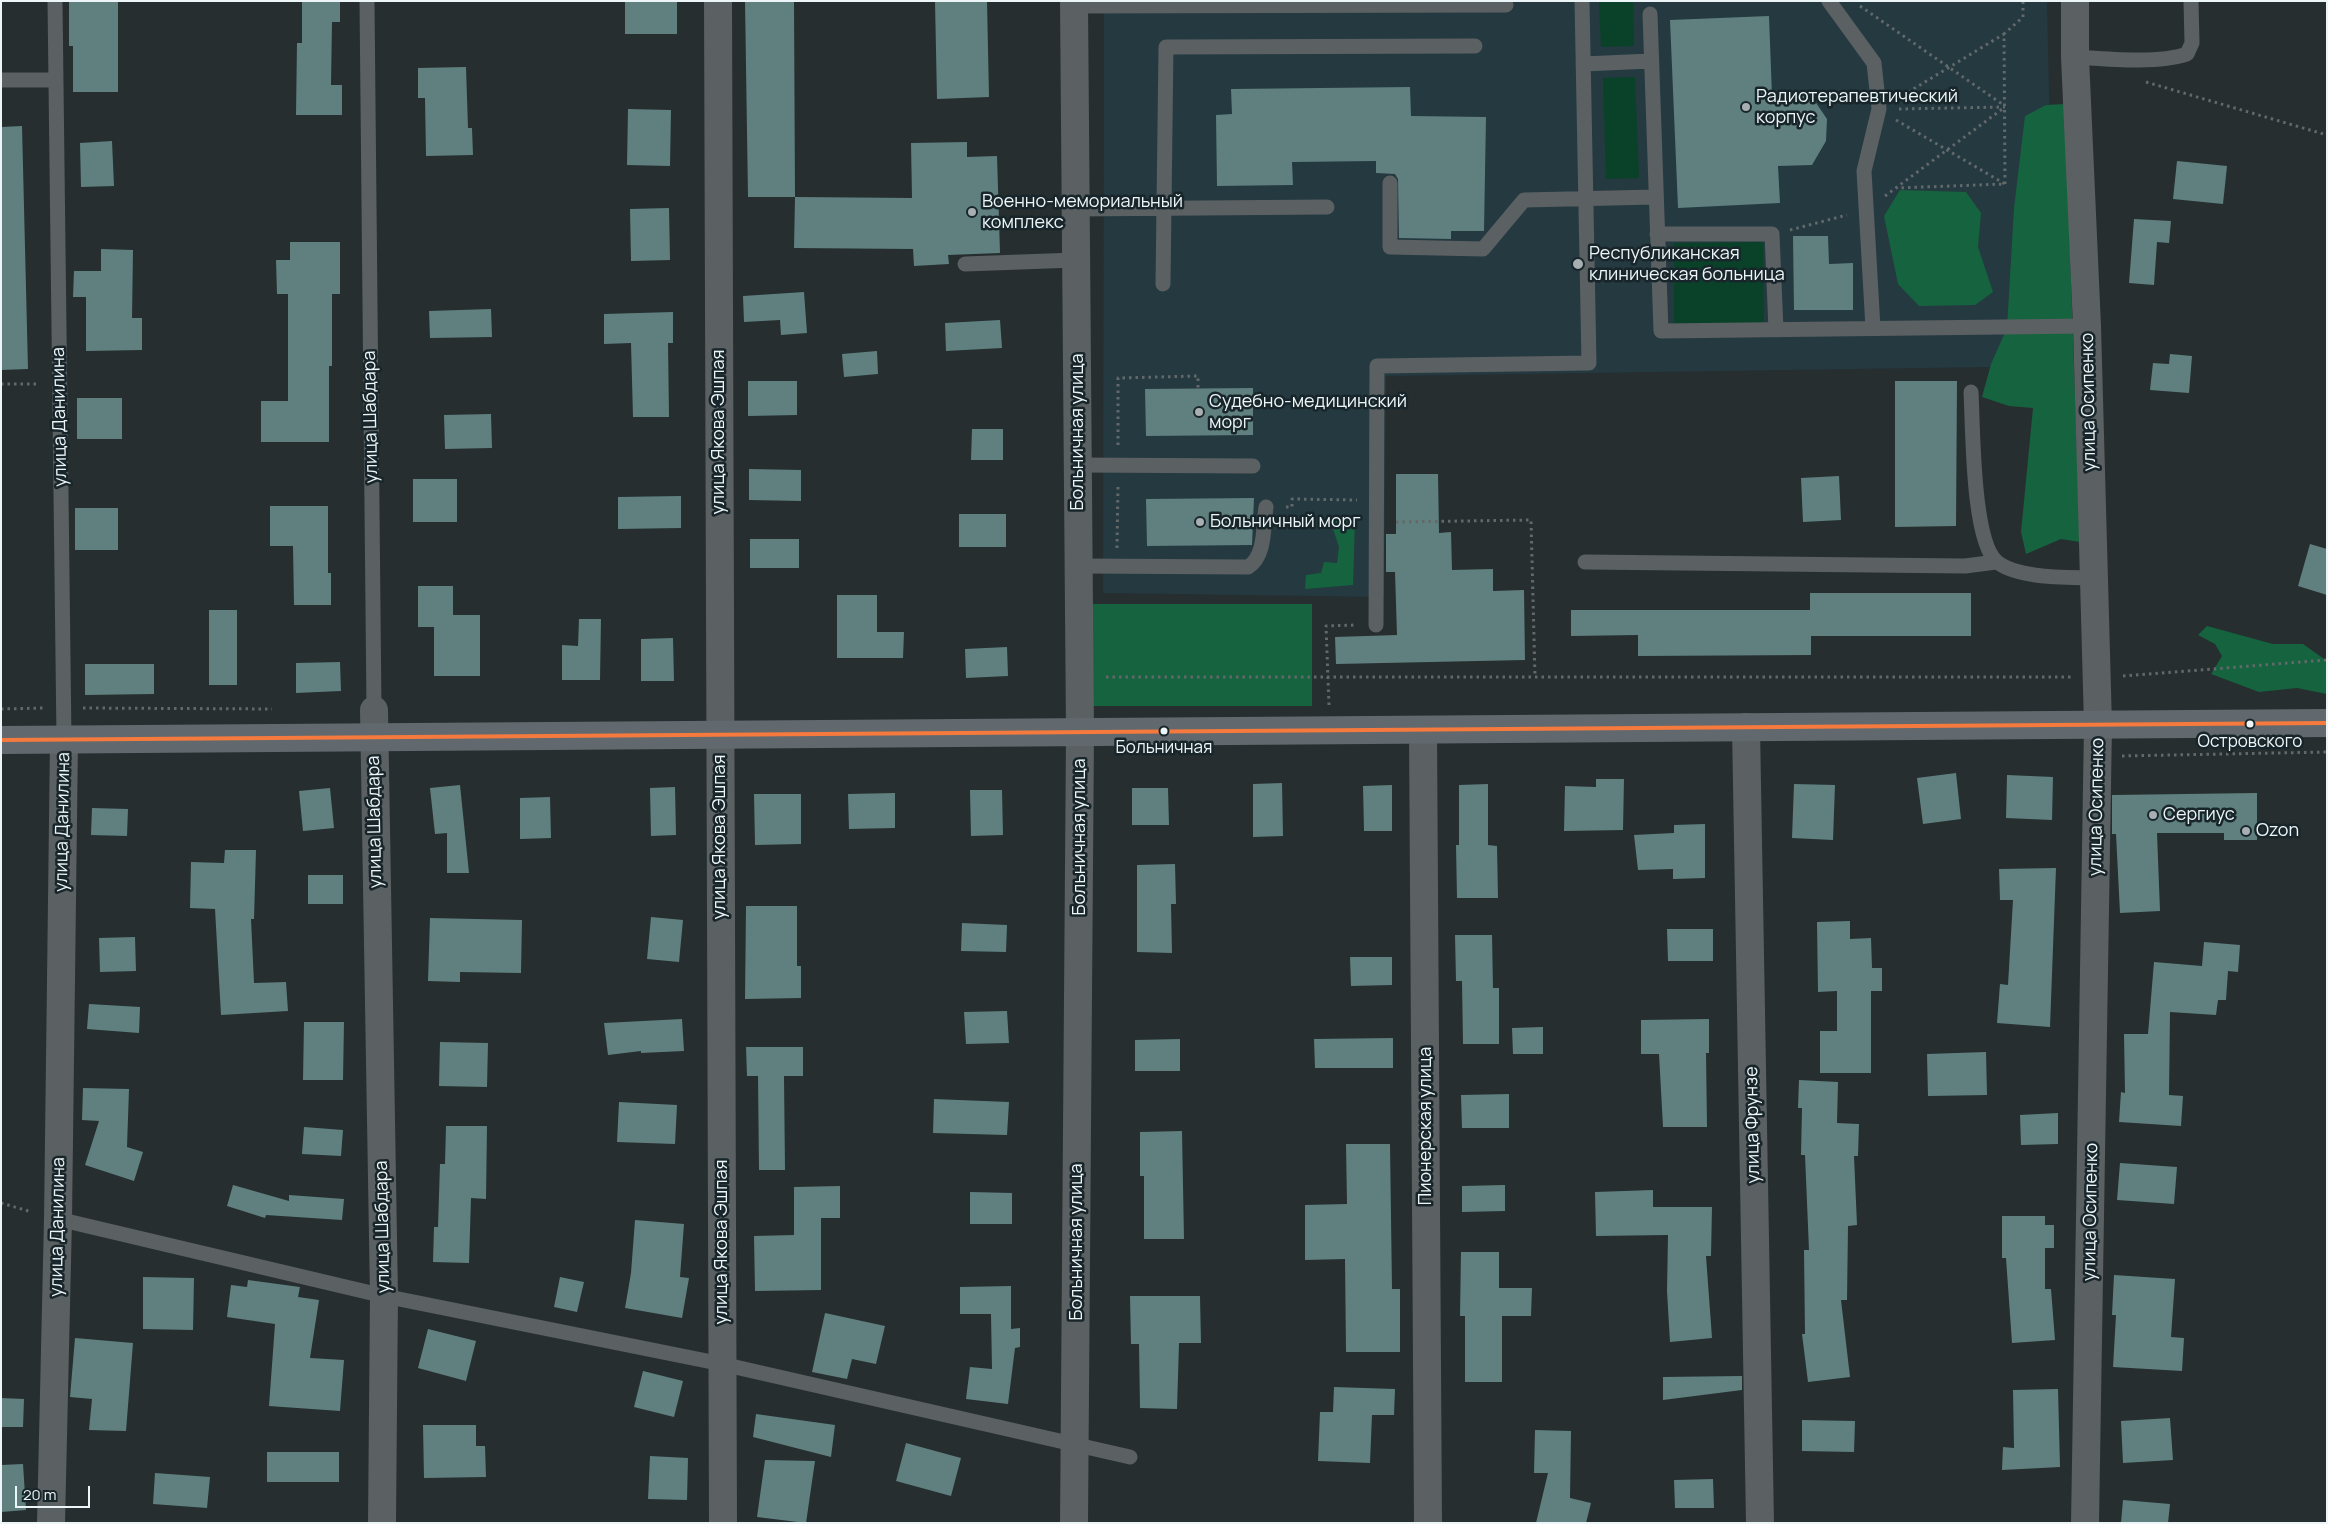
<!DOCTYPE html>
<meta charset="utf-8">
<style>
body{margin:0}
#map{position:relative;width:2328px;height:1524px;overflow:hidden;background:#262e30;font-family:Manrope,sans-serif}
canvas{display:block}
.frame{position:absolute;inset:0;border:2px solid #ecf5f8;pointer-events:none}
.scale{position:absolute;left:15px;top:1486px;width:75px;height:22px;box-sizing:border-box;border:2px solid #ecf5f8;border-top:0;padding-left:6px;font-size:15px;line-height:18px;white-space:nowrap;color:#ecf5f8;-webkit-text-stroke:4px #18262b;paint-order:stroke}
</style>
<div id="map">
<canvas width="2328" height="1524"></canvas>
<div class="frame"></div>
<div class="scale">20 m</div>
</div>
<script>
const g = document.querySelector('canvas').getContext('2d');
g.lineJoin = 'round';
function paint(path, color) { g.fillStyle = color; g.fill(path, 'evenodd'); }
function strokePath(path, color, width, dash) { g.strokeStyle = color; g.lineWidth = width; g.lineCap = dash ? 'butt' : 'round'; g.setLineDash(dash || []); g.stroke(path); }
function drawText(font, color, halo, rows, align = 'center') {
  g.font = font + ' Manrope,sans-serif'; g.lineWidth = 5; g.setLineDash([]); g.textBaseline = 'middle'; g.strokeStyle = halo; g.fillStyle = color; for (const [text, x, y, turn = 0] of rows) {
    g.save(); g.translate(x, y); g.rotate((+turn || 0) * Math.PI / 180); g.textAlign = isNaN(turn) ? turn : align; if (halo) g.strokeText(text, 0, 0); g.fillText(text, 0, 0); g.restore();
  }
}
paint(new Path2D(`
 M 1104,1 L 2047,1 L 2055,366 L 1386,376 L 1384,597 L 1103,593 Z`), '#243940');
paint(new Path2D(`
 M 1599,1 L 1633,1 L 1634,46 L 1601,47 Z
 M 1635,77 L 1639,178 L 1606,179 L 1603,78 Z
 M 1763,242 L 1764,330 L 1674,331 L 1674,243 Z`), '#0a4229');
paint(new Path2D(`
 M 2065,104 L 2080,542 L 2061,539 L 2026,554 L 2021,532 L 2033,408 L 2009,406 L 1982,397 L 1991,364 L 2007,328 L 2014,208 L 2025,116 L 2046,105 Z
 M 1900,190 L 1966,192 L 1981,213 L 1978,247 L 1993,292 L 1975,305 L 1919,306 L 1898,284 L 1884,216 Z
 M 1342,517 L 1355,521 L 1353,585 L 1305,589 L 1306,575 L 1321,573 L 1324,562 L 1337,563 L 1339,547 L 1331,523 Z
 M 1090,604 L 1312,604 L 1312,706 L 1090,706 Z
 M 2207,626 L 2273,644 L 2303,644 L 2327,661 L 2327,694 L 2297,688 L 2259,692 L 2211,674 L 2222,656 L 2215,644 L 2198,635 Z`), '#16633f');
paint(new Path2D(`
 M 69,1 L 118,1 L 118,92 L 73,92 L 73,46 L 69,46 Z
 M 302,1 L 340,1 L 340,22 L 332,22 L 331,85 L 342,85 L 342,115 L 296,115 L 297,43 L 302,43 Z
 M 625,1 L 677,1 L 677,34 L 625,34 Z
 M 745,1 L 794,1 L 795,197 L 748,197 Z
 M 935,1 L 987,1 L 989,97 L 937,99 Z
 M 1769,16 L 1772,96 L 1810,94 L 1827,119 L 1826,141 L 1812,165 L 1778,166 L 1780,203 L 1678,208 L 1670,20 Z
 M 466,67 L 468,128 L 472,128 L 473,155 L 426,156 L 425,98 L 418,98 L 418,68 Z
 M 1410,87 L 1411,116 L 1486,117 L 1484,231 L 1451,231 L 1451,239 L 1399,238 L 1398,179 L 1395,174 L 1376,173 L 1376,161 L 1292,162 L 1293,185 L 1217,186 L 1216,115 L 1232,114 L 1231,89 Z
 M 628,109 L 671,110 L 670,166 L 627,165 Z
 M 22,126 L 28,369 L 1,370 L 1,127 Z
 M 112,141 L 114,186 L 81,187 L 80,143 Z
 M 967,142 L 967,157 L 997,156 L 1000,253 L 948,255 L 949,264 L 914,266 L 913,249 L 794,248 L 795,197 L 912,198 L 911,143 Z
 M 2177,161 L 2227,166 L 2223,204 L 2173,199 Z
 M 669,208 L 670,260 L 631,261 L 630,209 Z
 M 2134,219 L 2171,221 L 2169,243 L 2157,242 L 2154,285 L 2129,283 Z
 M 1793,236 L 1828,236 L 1829,264 L 1853,263 L 1853,310 L 1794,310 Z
 M 290,242 L 340,242 L 340,294 L 332,294 L 332,366 L 329,366 L 329,442 L 261,442 L 261,401 L 288,401 L 288,294 L 277,294 L 276,260 L 290,260 Z
 M 101,249 L 133,250 L 132,318 L 142,318 L 142,350 L 86,351 L 86,297 L 73,297 L 74,271 L 101,271 Z
 M 804,292 L 807,333 L 781,335 L 780,320 L 744,322 L 743,296 Z
 M 491,309 L 492,337 L 430,338 L 429,311 Z
 M 673,312 L 673,343 L 668,343 L 669,417 L 633,417 L 631,343 L 604,344 L 604,314 Z
 M 1000,320 L 1002,348 L 946,351 L 945,323 Z
 M 877,351 L 878,374 L 844,377 L 842,354 Z
 M 2170,354 L 2192,356 L 2189,393 L 2150,390 L 2153,363 L 2169,364 Z
 M 748,381 L 797,381 L 797,415 L 748,416 Z
 M 1895,381 L 1957,381 L 1956,526 L 1895,527 Z
 M 1253,388 L 1253,435 L 1146,436 L 1145,389 Z
 M 77,398 L 122,398 L 122,439 L 77,439 Z
 M 491,414 L 492,448 L 445,449 L 444,415 Z
 M 972,429 L 1003,429 L 1003,460 L 971,460 Z
 M 749,469 L 801,470 L 801,501 L 749,500 Z
 M 1396,474 L 1438,474 L 1439,533 L 1451,532 L 1452,570 L 1493,569 L 1493,591 L 1524,590 L 1525,660 L 1336,664 L 1335,637 L 1397,635 L 1395,572 L 1386,572 L 1386,534 L 1396,534 Z
 M 1839,476 L 1841,520 L 1803,522 L 1801,478 Z
 M 413,479 L 457,479 L 457,522 L 413,522 Z
 M 681,496 L 681,528 L 618,529 L 618,497 Z
 M 1254,498 L 1252,545 L 1147,546 L 1146,499 Z
 M 270,506 L 328,506 L 328,573 L 331,573 L 331,605 L 294,605 L 293,546 L 270,546 Z
 M 75,508 L 118,508 L 118,550 L 75,550 Z
 M 959,514 L 1006,514 L 1006,547 L 959,547 Z
 M 750,539 L 799,539 L 799,568 L 750,568 Z
 M 2310,544 L 2327,549 L 2327,595 L 2298,586 Z
 M 418,586 L 453,586 L 453,615 L 480,615 L 480,676 L 434,676 L 434,627 L 418,627 Z
 M 1810,593 L 1971,593 L 1971,636 L 1811,636 L 1811,655 L 1638,656 L 1638,635 L 1571,636 L 1571,610 L 1810,610 Z
 M 837,595 L 877,595 L 877,632 L 904,632 L 903,658 L 837,658 Z
 M 209,610 L 237,610 L 237,685 L 209,685 Z
 M 579,619 L 601,619 L 600,680 L 562,680 L 562,645 L 578,646 Z
 M 673,638 L 674,681 L 641,681 L 641,639 Z
 M 1007,647 L 1008,676 L 966,678 L 965,649 Z
 M 340,662 L 341,691 L 296,693 L 296,663 Z
 M 85,664 L 154,664 L 154,694 L 85,695 Z
 M 1956,773 L 1961,819 L 1923,824 L 1917,778 Z
 M 2007,775 L 2053,777 L 2052,820 L 2006,818 Z
 M 1596,779 L 1624,779 L 1623,830 L 1564,831 L 1565,786 L 1596,787 Z
 M 1282,783 L 1283,836 L 1253,837 L 1253,784 Z
 M 1488,784 L 1488,845 L 1497,846 L 1498,898 L 1457,898 L 1456,845 L 1459,845 L 1459,785 Z
 M 1794,784 L 1835,785 L 1833,840 L 1792,838 Z
 M 460,785 L 469,873 L 447,873 L 447,833 L 435,834 L 430,788 Z
 M 1392,785 L 1392,831 L 1364,831 L 1363,786 Z
 M 675,787 L 676,835 L 651,836 L 650,788 Z
 M 330,788 L 334,828 L 303,831 L 299,791 Z
 M 1132,788 L 1168,788 L 1169,825 L 1132,825 Z
 M 970,790 L 1002,790 L 1003,835 L 971,836 Z
 M 895,793 L 895,828 L 849,829 L 848,794 Z
 M 2257,793 L 2257,840 L 2224,840 L 2224,833 L 2157,833 L 2160,911 L 2120,913 L 2116,834 L 2112,834 L 2112,795 Z
 M 754,794 L 801,794 L 801,844 L 755,845 Z
 M 550,797 L 551,838 L 520,839 L 520,798 Z
 M 92,808 L 128,809 L 127,836 L 91,835 Z
 M 1705,824 L 1705,878 L 1673,879 L 1673,869 L 1638,870 L 1634,835 L 1674,833 L 1674,825 Z
 M 225,850 L 256,850 L 254,919 L 251,919 L 254,983 L 286,982 L 288,1011 L 221,1015 L 215,909 L 190,908 L 191,862 L 224,863 Z
 M 1175,864 L 1176,904 L 1171,904 L 1172,953 L 1137,952 L 1137,865 Z
 M 2056,868 L 2050,1027 L 1997,1023 L 2000,984 L 2008,985 L 2013,900 L 2000,900 L 1999,869 Z
 M 308,875 L 343,875 L 343,904 L 308,904 Z
 M 746,906 L 797,906 L 797,966 L 801,966 L 801,998 L 745,999 Z
 M 651,917 L 683,920 L 679,962 L 647,959 Z
 M 430,918 L 522,920 L 521,973 L 460,972 L 460,982 L 428,981 Z
 M 1850,921 L 1850,939 L 1871,938 L 1872,968 L 1882,968 L 1882,991 L 1871,991 L 1871,1073 L 1820,1073 L 1820,1031 L 1837,1031 L 1837,991 L 1818,992 L 1817,922 Z
 M 962,923 L 1007,925 L 1006,952 L 961,951 Z
 M 1667,929 L 1713,929 L 1713,961 L 1668,961 Z
 M 1455,935 L 1492,935 L 1493,988 L 1499,988 L 1499,1044 L 1463,1044 L 1462,981 L 1456,981 Z
 M 135,937 L 136,971 L 100,972 L 99,938 Z
 M 2204,942 L 2240,945 L 2238,972 L 2228,971 L 2226,1000 L 2218,1000 L 2216,1015 L 2170,1012 L 2169,1095 L 2183,1096 L 2181,1126 L 2119,1122 L 2121,1092 L 2125,1093 L 2124,1034 L 2148,1034 L 2154,962 L 2202,966 Z
 M 1350,957 L 1392,957 L 1392,985 L 1351,986 Z
 M 89,1004 L 140,1007 L 139,1033 L 87,1029 Z
 M 1007,1011 L 1009,1043 L 966,1044 L 964,1012 Z
 M 682,1019 L 684,1051 L 641,1053 L 641,1051 L 608,1055 L 604,1023 Z
 M 1709,1019 L 1709,1053 L 1706,1053 L 1707,1127 L 1663,1127 L 1659,1054 L 1641,1054 L 1641,1020 Z
 M 304,1022 L 344,1022 L 343,1080 L 303,1080 Z
 M 1543,1027 L 1543,1054 L 1513,1054 L 1512,1028 Z
 M 1393,1038 L 1393,1068 L 1315,1068 L 1314,1039 Z
 M 1180,1039 L 1180,1071 L 1135,1071 L 1135,1040 Z
 M 440,1042 L 488,1043 L 487,1087 L 439,1086 Z
 M 746,1047 L 803,1047 L 803,1076 L 784,1076 L 785,1170 L 759,1170 L 758,1076 L 747,1076 Z
 M 1986,1052 L 1987,1095 L 1928,1096 L 1927,1054 Z
 M 1799,1080 L 1838,1082 L 1837,1123 L 1859,1124 L 1858,1156 L 1854,1156 L 1857,1225 L 1848,1226 L 1847,1300 L 1841,1300 L 1850,1377 L 1808,1382 L 1802,1334 L 1805,1334 L 1804,1250 L 1809,1250 L 1805,1155 L 1801,1155 L 1802,1108 L 1798,1108 Z
 M 83,1088 L 129,1089 L 127,1147 L 143,1152 L 134,1181 L 85,1165 L 99,1121 L 82,1120 Z
 M 1509,1094 L 1509,1128 L 1462,1128 L 1461,1095 Z
 M 934,1099 L 1009,1102 L 1007,1135 L 933,1133 Z
 M 619,1102 L 677,1105 L 675,1144 L 617,1142 Z
 M 2058,1113 L 2058,1144 L 2021,1145 L 2020,1115 Z
 M 446,1126 L 487,1126 L 486,1199 L 471,1198 L 469,1263 L 433,1262 L 434,1227 L 438,1227 L 440,1164 L 445,1164 Z
 M 304,1127 L 343,1130 L 341,1156 L 302,1154 Z
 M 1182,1131 L 1184,1239 L 1144,1239 L 1144,1176 L 1140,1176 L 1140,1132 Z
 M 1346,1144 L 1390,1144 L 1392,1289 L 1400,1289 L 1400,1352 L 1346,1352 L 1345,1259 L 1305,1260 L 1305,1205 L 1347,1204 Z
 M 2120,1163 L 2177,1167 L 2174,1204 L 2117,1200 Z
 M 233,1185 L 289,1201 L 289,1195 L 344,1199 L 342,1220 L 266,1215 L 265,1218 L 227,1206 Z
 M 1505,1185 L 1505,1211 L 1462,1212 L 1462,1186 Z
 M 840,1186 L 840,1218 L 821,1218 L 821,1290 L 755,1291 L 754,1236 L 794,1235 L 794,1187 Z
 M 1653,1190 L 1653,1207 L 1712,1207 L 1711,1256 L 1706,1256 L 1712,1338 L 1670,1342 L 1667,1291 L 1668,1235 L 1596,1236 L 1595,1192 Z
 M 970,1192 L 1012,1193 L 1012,1224 L 970,1224 Z
 M 2002,1216 L 2045,1216 L 2045,1225 L 2054,1225 L 2054,1248 L 2045,1248 L 2045,1289 L 2051,1289 L 2055,1340 L 2012,1343 L 2006,1258 L 2002,1258 Z
 M 635,1220 L 684,1224 L 680,1277 L 689,1278 L 682,1318 L 625,1308 L 631,1273 Z
 M 1461,1252 L 1499,1252 L 1499,1288 L 1532,1288 L 1531,1316 L 1502,1316 L 1502,1382 L 1465,1382 L 1465,1316 L 1460,1316 Z
 M 2114,1275 L 2175,1279 L 2171,1337 L 2184,1338 L 2182,1371 L 2113,1367 L 2116,1315 L 2112,1315 Z
 M 143,1277 L 194,1278 L 193,1330 L 143,1329 Z
 M 560,1277 L 584,1282 L 577,1312 L 554,1307 Z
 M 248,1280 L 300,1287 L 298,1297 L 319,1300 L 310,1358 L 344,1360 L 340,1411 L 269,1406 L 275,1324 L 227,1317 L 231,1285 L 247,1287 Z
 M 1011,1286 L 1011,1329 L 1020,1328 L 1020,1347 L 1015,1348 L 1008,1404 L 966,1399 L 970,1367 L 992,1369 L 991,1314 L 960,1314 L 960,1287 Z
 M 1130,1296 L 1200,1296 L 1201,1343 L 1179,1343 L 1177,1409 L 1140,1408 L 1139,1344 L 1131,1344 Z
 M 825,1313 L 885,1326 L 876,1364 L 852,1359 L 847,1379 L 812,1372 Z
 M 428,1329 L 476,1341 L 466,1381 L 418,1368 Z
 M 75,1338 L 133,1343 L 126,1431 L 89,1430 L 92,1399 L 70,1397 Z
 M 643,1371 L 683,1381 L 674,1417 L 634,1407 Z
 M 1742,1376 L 1742,1390 L 1663,1400 L 1663,1377 Z
 M 1334,1387 L 1395,1389 L 1394,1415 L 1372,1415 L 1370,1463 L 1318,1461 L 1320,1412 L 1333,1412 Z
 M 2058,1389 L 2060,1467 L 2002,1470 L 2003,1447 L 2014,1448 L 2013,1390 Z
 M 1,1398 L 24,1399 L 23,1427 L 1,1427 Z
 M 756,1414 L 835,1425 L 831,1457 L 753,1437 Z
 M 2170,1418 L 2173,1460 L 2123,1463 L 2121,1421 Z
 M 1802,1420 L 1855,1421 L 1854,1452 L 1802,1451 Z
 M 423,1425 L 476,1425 L 476,1446 L 485,1446 L 486,1477 L 424,1478 Z
 M 1535,1430 L 1571,1431 L 1570,1498 L 1591,1503 L 1586,1523 L 1536,1523 L 1548,1473 L 1534,1473 Z
 M 906,1443 L 961,1458 L 951,1496 L 896,1481 Z
 M 267,1452 L 339,1452 L 339,1482 L 267,1482 Z
 M 650,1456 L 688,1458 L 687,1500 L 648,1499 Z
 M 765,1460 L 815,1461 L 806,1523 L 757,1517 Z
 M 23,1464 L 26,1510 L 1,1512 L 1,1465 Z
 M 155,1473 L 210,1477 L 207,1508 L 153,1504 Z
 M 1713,1479 L 1714,1508 L 1675,1508 L 1674,1480 Z
 M 2123,1500 L 2170,1504 L 2168,1523 L 2121,1523 Z`), '#5f807f');
strokePath(new Path2D(`
 M 1860,6 L 2005,106
 M 2146,82 L 2327,135
 M 1897,99 L 2004,34
 M 1899,109 L 2005,107
 M 1896,120 L 2005,184 L 1897,188
 M 2005,184 L 2004,34 L 2023,17 L 2023,1
 M 1885,196 L 2005,107
 M 1790,230 L 1847,215
 M 1,384 L 38,384
 M 1118,445 L 1118,378 L 1198,376 L 1198,388
 M 1286,507 L 1292,507 L 1292,499 L 1357,500
 M 1396,522 L 1531,520 L 1535,677
 M 1117,548 L 1118,484
 M 2123,676 L 2327,660
 M 1106,677 L 2072,677
 M 1329,705 L 1326,626 L 1356,625
 M 83,708 L 272,709
 M 1,709 L 45,708
 M 2122,756 L 2327,752
 M 1,1203 L 32,1212`), '#63696b', 3, [2.5, 4]);
strokePath(new Path2D(`
 M 55,1 L 64,740
 M 367,1 L 374,710
 M 1829,1 L 1874,63 L 1879,109 L 1864,171 L 1873,328
 M 1074,6 L 1506,5
 M 1650,14 L 1661,331 L 2087,326
 M 2075,57 C 2107,59 2158,64 2187,54 L 2192,43 L 2191,1
 M 1583,64 L 1651,61
 M 1,80 L 56,80
 M 1390,183 L 1390,247 L 1483,249 L 1524,200 L 1656,197
 M 1076,209 L 1327,207
 M 1657,234 L 1772,234 L 1776,330
 M 965,264 L 1076,260
 M 1163,284 L 1166,47 L 1475,46
 M 1971,392 C 1973,426 1972,542 1997,562 C 2019,579 2067,577 2094,578
 M 1078,465 L 1253,466
 M 1585,562 L 1965,566 L 1996,562
 M 1079,566 L 1248,567 C 1266,556 1263,526 1266,507
 M 1376,625 L 1377,366 L 1589,363 L 1582,1
 M 58,1219 L 384,1296 L 722,1364 L 1130,1457`), '#5b6062', 15);
strokePath(new Path2D(`
 M 718,1 L 723,1523
 M 374,710 L 384,1296 L 382,1523
 M 1746,727 L 1760,1523
 M 1423,730 L 1428,1523
 M 51,1523 L 58,1219 L 64,740
 M 1074,1523 L 1080,733
 M 2085,1523 L 2098,725`), '#5b6062', 28);
strokePath(new Path2D(`
 M 1074,1 L 1080,733
 M 2075,1 L 2075,57 L 2087,326 L 2098,725`), '#5b6062', 28);
strokePath(new Path2D(`
 M 1,740 L 2327,723`), '#61696e', 28);
strokePath(new Path2D(`
 M 1,740 L 2327,723`), '#f6793e', 4);
for (const [x, y, r, color] of [
 [1746,107,5,"#a7afb2"],
 [972,212,5,"#a7afb2"],
 [1578,264,6,"#a7afb2"],
 [1199,412,5,"#a7afb2"],
 [1200,522,5,"#a7afb2"],
 [2250,724,4.5,"#ecf5f8"],
 [1164,731,4.5,"#ecf5f8"],
 [2153,815,5,"#a7afb2"],
 [2246,831,5,"#a7afb2"]
]) { const dot = new Path2D(); dot.arc(x, y, r, 0, 2 * Math.PI); g.fillStyle = color; g.fill(dot); strokePath(dot, '#18262b', 2); }
drawText('17px', '#ecf5f8', '#18262b', [
 ["Островского",2250,742],
 ["Больничная",1164,748]
]);
drawText('18px', '#ecf5f8', '#18262b', [
 ["Радиотерапевтический",1756,97],
 ["корпус",1756,118],
 ["Военно-мемориальный",982,202],
 ["комплекс",982,223],
 ["Республиканская",1589,254],
 ["клиническая больница",1589,275],
 ["Судебно-медицинский",1209,402],
 ["морг",1209,423],
 ["Больничный морг",1210,522],
 ["Сергиус",2163,815],
 ["Ozon",2256,831]
], 'left');
drawText('18px', '#ecf5f8', '#18262b', [
 ["улица Осипенко",2089,402,-91],
 ["улица Данилина",60,417,-91],
 ["улица Шабдара",371,417,-91],
 ["улица Якова Эшпая",719,432,-90],
 ["Больничная улица",1078,432,-90],
 ["улица Осипенко",2097,807,-89],
 ["улица Данилина",63,822,-89],
 ["улица Шабдара",375,822,-91],
 ["улица Якова Эшпая",720,837,-90],
 ["Больничная улица",1080,837,-90],
 ["улица Фрунзе",1753,1125,-91],
 ["Пионерская улица",1426,1126,-90],
 ["улица Осипенко",2091,1212,-89],
 ["улица Данилина",58,1227,-89],
 ["улица Шабдара",383,1227,-91],
 ["улица Якова Эшпая",722,1242,-90],
 ["Больничная улица",1077,1242,-90]
]);
</script>
